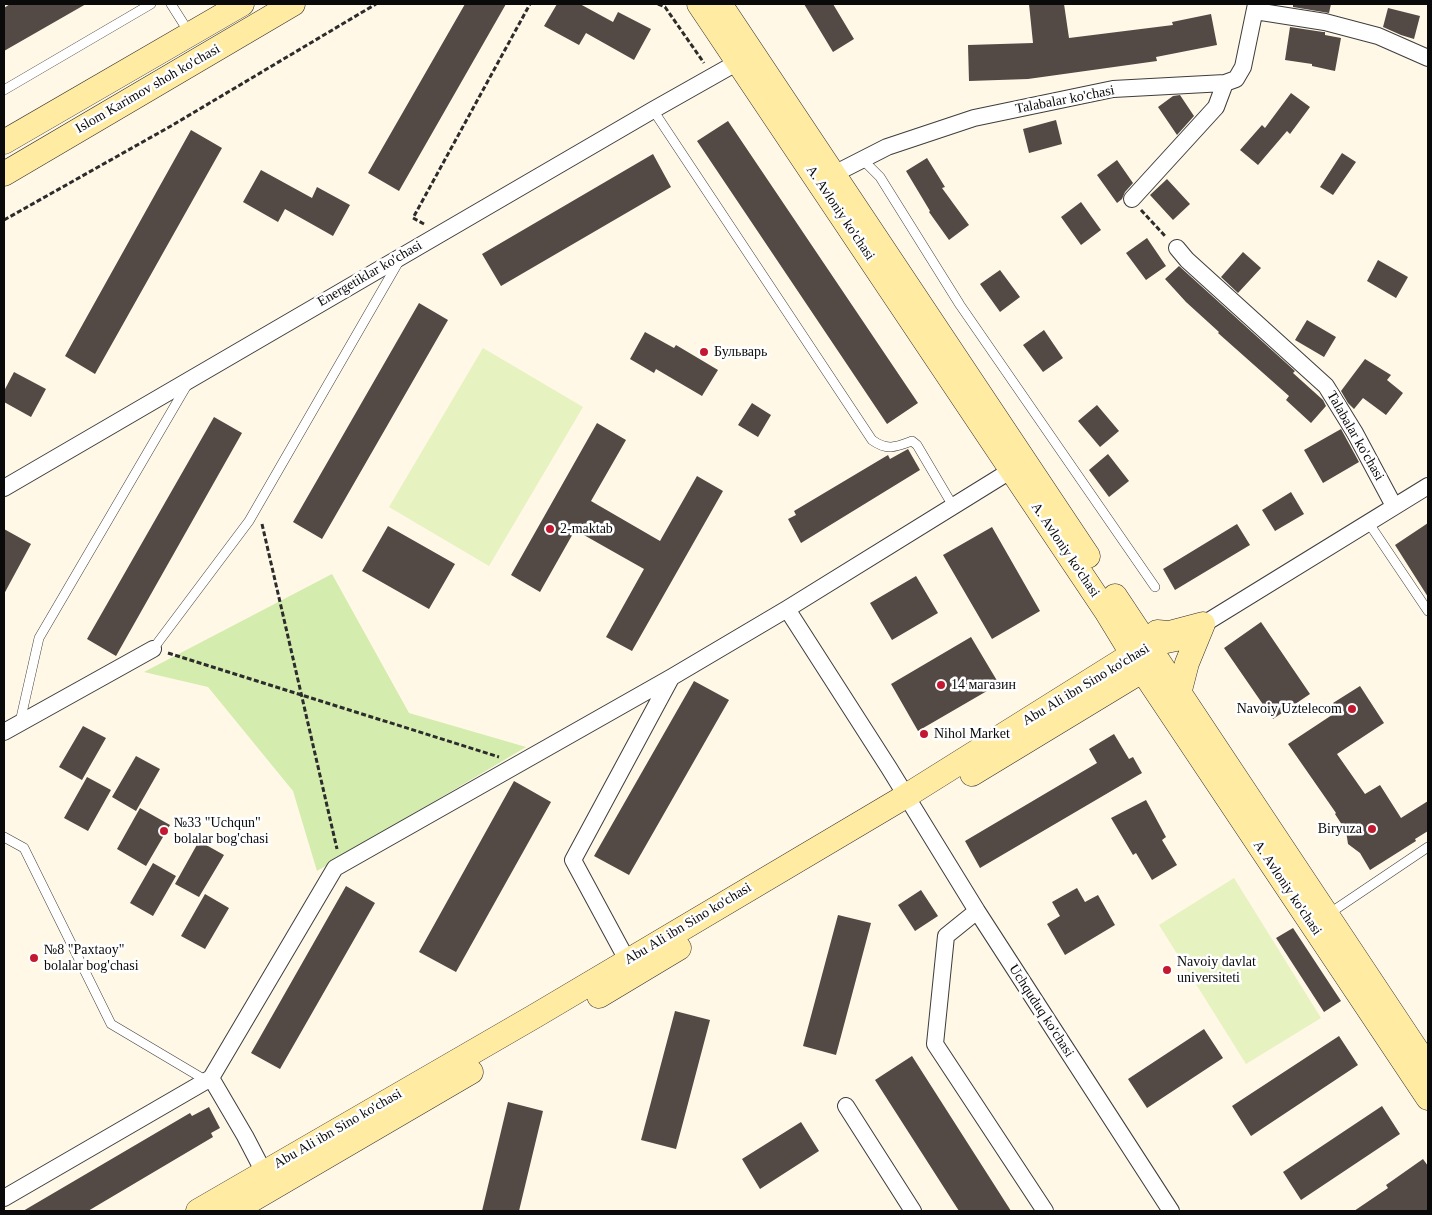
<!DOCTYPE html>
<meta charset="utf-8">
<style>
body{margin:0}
#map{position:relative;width:1432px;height:1215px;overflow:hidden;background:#fff8e6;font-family:"Times New Roman",serif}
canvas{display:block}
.frame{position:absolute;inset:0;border:5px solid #0a0a0a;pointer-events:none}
</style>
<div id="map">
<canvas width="1432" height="1215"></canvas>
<div class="frame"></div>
</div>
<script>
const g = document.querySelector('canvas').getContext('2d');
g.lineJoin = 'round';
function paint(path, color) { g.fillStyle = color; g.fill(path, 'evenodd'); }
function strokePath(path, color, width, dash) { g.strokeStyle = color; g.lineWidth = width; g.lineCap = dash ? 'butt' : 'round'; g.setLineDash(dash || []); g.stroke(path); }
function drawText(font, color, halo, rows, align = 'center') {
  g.font = font + ' "Times New Roman",serif'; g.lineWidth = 5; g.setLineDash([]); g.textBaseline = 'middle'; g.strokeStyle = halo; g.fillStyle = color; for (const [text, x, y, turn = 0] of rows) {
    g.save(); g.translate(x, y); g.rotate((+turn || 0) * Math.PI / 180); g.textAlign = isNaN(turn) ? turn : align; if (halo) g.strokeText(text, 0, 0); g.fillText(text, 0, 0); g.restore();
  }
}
paint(new Path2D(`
 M 332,574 L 409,713 L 526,747 L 317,871 L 293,791 L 208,687 L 144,672 Z`), '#d4ecae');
paint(new Path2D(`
 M 483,348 L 583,407 L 489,566 L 389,507 Z
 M 1234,878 L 1321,1018 L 1246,1064 L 1159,925 Z`), '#e6f2c0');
paint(new Path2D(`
 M 10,4 L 86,4 L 4,51 L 4,8 Z
 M 465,4 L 506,4 L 399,191 L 368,173 Z
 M 557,4 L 580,4 L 613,22 L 618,12 L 651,29 L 634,60 L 586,33 L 579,45 L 544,26 Z
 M 804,4 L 833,4 L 854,39 L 833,52 Z
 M 1029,4 L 1064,4 L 1069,38 L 1173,25 L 1172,22 L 1211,14 L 1217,45 L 1156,57 L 1157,61 L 1028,79 L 969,81 L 968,45 L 1033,43 Z
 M 1293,4 L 1331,4 L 1329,13 L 1293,7 Z
 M 1388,8 L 1420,16 L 1414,39 L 1401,35 L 1383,27 Z
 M 1290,27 L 1323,32 L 1325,32 L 1325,35 L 1341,38 L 1335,71 L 1312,66 L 1312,64 L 1285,60 Z
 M 1291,93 L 1310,107 L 1290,134 L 1287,131 L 1258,165 L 1240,150 L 1262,125 L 1265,128 Z
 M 1180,95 L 1194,116 L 1177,135 L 1158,107 L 1173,96 Z
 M 1056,120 L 1062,144 L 1029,153 L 1023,129 Z
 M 728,121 L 918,403 L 887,424 L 697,141 Z
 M 191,130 L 222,148 L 95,374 L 65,356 Z
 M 1342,153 L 1356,162 L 1333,195 L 1320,187 Z
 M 653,154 L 671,187 L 501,286 L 482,254 Z
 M 927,158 L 945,187 L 942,188 L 969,225 L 949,240 L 929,212 L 930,211 L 906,171 Z
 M 1117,160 L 1133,183 L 1125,192 L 1122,199 L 1117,203 L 1097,175 Z
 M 261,170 L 312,198 L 317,187 L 350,205 L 333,236 L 285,209 L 278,222 L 243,202 Z
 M 1167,179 L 1190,204 L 1173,220 L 1150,195 Z
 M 1081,202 L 1101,230 L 1081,245 L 1061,217 Z
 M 1147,238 L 1166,266 L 1146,280 L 1126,253 Z
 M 1243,252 L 1261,268 L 1238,293 L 1221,277 Z
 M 1378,260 L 1408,277 L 1396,298 L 1367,281 Z
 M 1179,266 L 1295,371 L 1293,373 L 1323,400 L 1326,406 L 1311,423 L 1286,400 L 1289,396 L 1218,333 L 1219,332 L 1186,302 L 1165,279 Z
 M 1000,270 L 1020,297 L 1000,312 L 980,284 Z
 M 419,303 L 448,320 L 322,539 L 293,522 Z
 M 1307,320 L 1336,337 L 1324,357 L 1295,340 Z
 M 1044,330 L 1063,358 L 1043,372 L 1023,345 Z
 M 645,332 L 674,348 L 676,345 L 718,370 L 702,396 L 656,369 L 654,373 L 630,359 Z
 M 1365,359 L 1391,375 L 1387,380 L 1403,393 L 1386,415 L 1363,398 L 1354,409 L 1348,403 L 1341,391 Z
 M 14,372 L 46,389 L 31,417 L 4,402 L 4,391 Z
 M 752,403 L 771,415 L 758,437 L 738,425 Z
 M 1097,405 L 1119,431 L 1100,447 L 1078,421 Z
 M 214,417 L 242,433 L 116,656 L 87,639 Z
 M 597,423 L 626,440 L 591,501 L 660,541 L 697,476 L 723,491 L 632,651 L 606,637 L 644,569 L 575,530 L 540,592 L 511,575 Z
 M 1341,429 L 1359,462 L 1323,483 L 1304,450 Z
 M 908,449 L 920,470 L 801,543 L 788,519 L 796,515 L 794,511 L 888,455 L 890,459 Z
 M 1108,454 L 1129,481 L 1109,497 L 1089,470 Z
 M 1291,492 L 1304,514 L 1275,531 L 1262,510 Z
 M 1428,523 L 1428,597 L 1395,545 Z
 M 1237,524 L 1250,545 L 1175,590 L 1163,569 Z
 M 388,526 L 455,564 L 429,609 L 362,571 Z
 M 992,527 L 1040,611 L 992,639 L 943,555 Z
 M 4,529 L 31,544 L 4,594 Z
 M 916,576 L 938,613 L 892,640 L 870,603 Z
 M 1261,622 L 1310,694 L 1273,719 L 1224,648 Z
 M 971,637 L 999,684 L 918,731 L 891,684 Z
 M 694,681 L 729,700 L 629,875 L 594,856 Z
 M 1360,686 L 1384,723 L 1337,754 L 1365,794 L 1380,785 L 1401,818 L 1428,801 L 1428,831 L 1415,839 L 1416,841 L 1370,870 L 1360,853 L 1348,844 L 1346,831 L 1335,814 L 1336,813 L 1288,744 L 1338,711 L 1333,703 Z
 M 83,726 L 106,738 L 82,780 L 59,767 Z
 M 1114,734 L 1129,759 L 1133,757 L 1142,773 L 980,868 L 965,841 L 1097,763 L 1089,749 Z
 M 136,756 L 160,769 L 136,811 L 112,797 Z
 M 87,777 L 111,790 L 88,831 L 64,818 Z
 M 514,781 L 551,802 L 456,972 L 419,952 Z
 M 1146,800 L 1166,837 L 1162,840 L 1177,865 L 1152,880 L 1136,853 L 1133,855 L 1111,818 Z
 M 140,808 L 170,825 L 146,866 L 117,849 Z
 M 199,841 L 224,855 L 199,897 L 175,884 Z
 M 153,863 L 176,876 L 153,916 L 130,903 Z
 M 346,886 L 375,903 L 280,1069 L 251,1053 Z
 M 1077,888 L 1085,902 L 1098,895 L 1115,925 L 1065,955 L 1047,924 L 1060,916 L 1052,902 Z
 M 921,890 L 938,916 L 915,931 L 898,905 Z
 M 205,894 L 229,908 L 205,949 L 181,936 Z
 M 838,915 L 871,923 L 836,1055 L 803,1046 Z
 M 1293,928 L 1341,1001 L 1324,1012 L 1276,938 Z
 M 675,1011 L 710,1020 L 676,1149 L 641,1140 Z
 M 1204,1029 L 1223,1058 L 1147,1108 L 1128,1079 Z
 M 1339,1036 L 1358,1065 L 1251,1136 L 1232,1106 Z
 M 912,1056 L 1011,1211 L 959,1211 L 875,1080 Z
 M 508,1102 L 543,1111 L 519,1211 L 482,1211 Z
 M 1382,1106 L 1400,1134 L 1301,1200 L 1283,1172 Z
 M 209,1107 L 220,1128 L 211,1133 L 213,1137 L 88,1211 L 23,1211 L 190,1113 L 192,1116 Z
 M 801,1122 L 819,1151 L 760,1189 L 742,1159 Z
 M 1423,1159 L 1428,1166 L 1428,1211 L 1354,1211 L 1388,1188 L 1386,1185 Z`), '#534945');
const lane = new Path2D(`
 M 171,4 L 190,34
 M 4,90 L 151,4
 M 653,110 L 872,440 C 887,451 896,447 912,441 L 917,445 L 953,506
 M 862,159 L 880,177 L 960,305 L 1155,587
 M 1368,522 L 1428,611
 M 153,649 L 249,521 L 399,261
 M 20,722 L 39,638 L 187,385
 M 4,837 L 24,848 L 111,1024 L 207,1081
 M 1327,915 L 1428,847`);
const street = new Path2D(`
 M 1255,11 L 1325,22 L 1378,36 L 1428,58
 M 834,174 L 887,147 L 974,118 L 1113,89 L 1225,83 L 1236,79 L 1243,67 L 1256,4
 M 1132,199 L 1216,107 L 1225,83
 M 1177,248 L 1187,260 L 1326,386 L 1355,433 L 1394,506
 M 4,488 L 653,110 L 738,62
 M 787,609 L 889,768 L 977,911 L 1171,1211
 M 1194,630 L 1428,486
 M 4,732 L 153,649
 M 977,911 L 946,936 L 935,1044 L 1045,1211
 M 633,971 L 573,860 L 671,678
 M 211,1078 L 335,868 L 672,677 L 787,609 L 1010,471
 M 846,1106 L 913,1211
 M 4,1198 L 211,1078 L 245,1136 L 269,1182`);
const secondary = new Path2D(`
 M 699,4 L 1106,611 L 1142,670 L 1428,1098
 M 720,4 L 1088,556
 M 4,142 L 242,4
 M 4,174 L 293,4
 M 1115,596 L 1428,1067
 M 1157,632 L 1169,633 L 1203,624 L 1187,663 L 1179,694
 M 972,774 L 1155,663
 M 599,996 L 679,948
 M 198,1211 L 535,1016 L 906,796 L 1147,645 L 1176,639
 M 233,1211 L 471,1072`);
strokePath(lane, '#3d3d3d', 10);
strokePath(street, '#3d3d3d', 18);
strokePath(secondary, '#2c2c2c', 25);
strokePath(new Path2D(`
 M 658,4 L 665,7 L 704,63
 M 1141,210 L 1166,237
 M 4,220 L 171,126 L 376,4
 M 424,224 L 413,218 L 530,4
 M 262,524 L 337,849
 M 168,653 L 499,757`), '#2c2c2c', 3, [5, 2.5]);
strokePath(lane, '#fff', 9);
strokePath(street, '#fff', 16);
strokePath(secondary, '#ffeba1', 24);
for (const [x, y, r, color] of [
 [704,352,5,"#c41831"],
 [550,529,5,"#c41831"],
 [941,685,5,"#c41831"],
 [1352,709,5,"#c41831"],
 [924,734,5,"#c41831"],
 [1372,829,5,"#c41831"],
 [164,831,5,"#c41831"],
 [34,958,5,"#c41831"],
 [1167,970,5,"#c41831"]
]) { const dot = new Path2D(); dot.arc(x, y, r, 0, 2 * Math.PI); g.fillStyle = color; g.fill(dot); strokePath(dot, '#fff', 2); }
drawText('14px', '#0a0a0a', '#fff', [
 ["Islom Karimov shoh ko'chasi",148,89,-30],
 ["Talabalar ko'chasi",1065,100,-11],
 ["A. Avloniy ko'chasi",840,213,56],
 ["Energetiklar ko'chasi",370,274,-30],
 ["Talabalar ko'chasi",1355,436,60],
 ["A. Avloniy ko'chasi",1065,550,56],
 ["Abu Ali ibn Sino ko'chasi",1086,685,-31],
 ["A. Avloniy ko'chasi",1287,888,56],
 ["Abu Ali ibn Sino ko'chasi",688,924,-31],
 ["Uchquduq ko'chasi",1041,1011,57],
 ["Abu Ali ibn Sino ko'chasi",338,1129,-30]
]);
drawText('14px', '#0a0a0a', '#fff', [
 ["Бульварь",714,352],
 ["2-maktab",560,529],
 ["14 магазин",951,685],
 ["Navoiy Uztelecom",1342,709,"right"],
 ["Nihol Market",934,734],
 ["№33 \"Uchqun\"",174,823],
 ["bolalar bog'chasi",174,839],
 ["Biryuza",1362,829,"right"],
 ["№8 \"Paxtaoy\"",44,950],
 ["bolalar bog'chasi",44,966],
 ["Navoiy davlat",1177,962],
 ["universiteti",1177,978]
], 'left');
</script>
